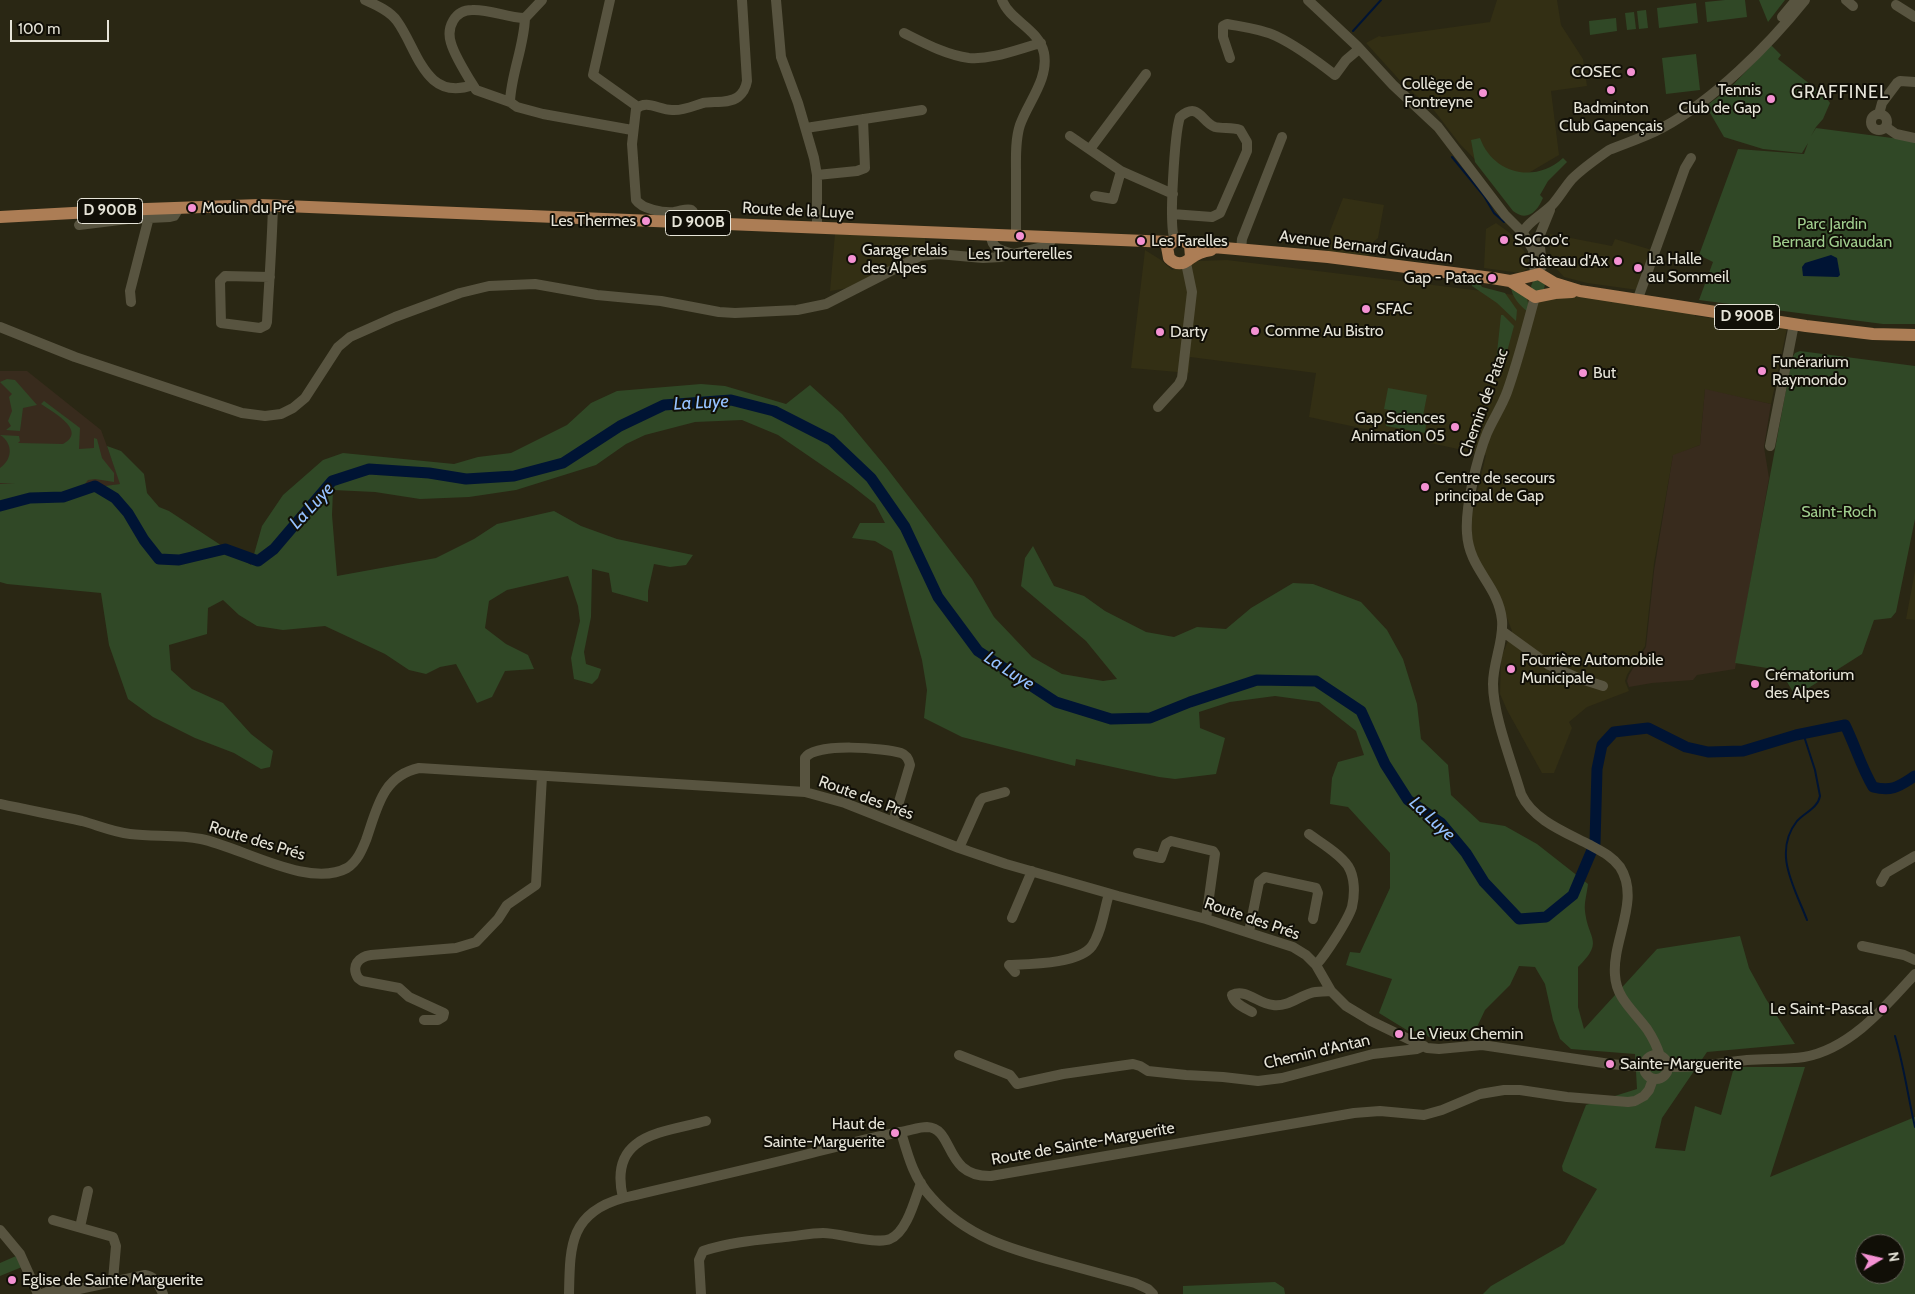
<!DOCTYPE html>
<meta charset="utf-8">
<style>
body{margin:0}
#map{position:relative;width:1915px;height:1294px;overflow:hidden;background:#2a2714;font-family:Cabin,sans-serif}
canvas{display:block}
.north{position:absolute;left:1855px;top:1234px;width:50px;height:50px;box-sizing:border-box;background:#110f07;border:1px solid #66645b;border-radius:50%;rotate:81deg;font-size:14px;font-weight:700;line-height:20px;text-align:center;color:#e6e4d8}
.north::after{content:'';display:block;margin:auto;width:18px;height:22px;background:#f491d3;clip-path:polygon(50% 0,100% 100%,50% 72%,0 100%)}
.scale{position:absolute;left:10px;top:20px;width:99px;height:22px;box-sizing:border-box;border:2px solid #e6e4d8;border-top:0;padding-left:6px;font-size:15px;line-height:18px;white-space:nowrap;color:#e6e4d8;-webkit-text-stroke:4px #110f07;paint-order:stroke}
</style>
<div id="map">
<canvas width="1915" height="1294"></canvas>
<div class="north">N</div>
<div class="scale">100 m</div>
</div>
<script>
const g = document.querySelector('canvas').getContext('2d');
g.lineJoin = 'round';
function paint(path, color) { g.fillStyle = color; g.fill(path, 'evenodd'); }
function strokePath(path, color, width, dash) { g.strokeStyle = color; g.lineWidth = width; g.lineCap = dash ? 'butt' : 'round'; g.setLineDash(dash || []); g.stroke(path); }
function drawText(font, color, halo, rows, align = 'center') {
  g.font = font + ' Cabin,sans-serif'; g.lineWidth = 4; g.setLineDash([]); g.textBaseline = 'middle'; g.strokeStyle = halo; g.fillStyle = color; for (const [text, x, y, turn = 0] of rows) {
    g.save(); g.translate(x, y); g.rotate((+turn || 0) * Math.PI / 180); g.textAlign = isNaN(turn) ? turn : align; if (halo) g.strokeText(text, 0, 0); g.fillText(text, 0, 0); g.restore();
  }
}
paint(new Path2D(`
 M 1497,0 L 1557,0 L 1561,25 L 1583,59 L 1587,86 L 1551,91 L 1559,155 L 1503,188 L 1459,143 L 1433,109 L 1405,86 L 1366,43 L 1379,36 L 1382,37 L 1490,22 Z
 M 1343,198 L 1384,205 L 1378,238 L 1370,245 L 1368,259 L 1327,254 L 1330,231 Z
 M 1496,223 L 1510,233 L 1528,256 L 1527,269 L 1520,273 L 1484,268 L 1486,229 Z
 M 835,234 L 925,237 L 925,251 L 860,286 L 830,291 Z
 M 1550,234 L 1612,246 L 1615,239 L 1652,250 L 1638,290 L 1587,283 L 1564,277 L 1553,265 L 1550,260 Z
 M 1145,250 L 1161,260 L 1172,270 L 1195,261 L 1227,260 L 1548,299 L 1585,295 L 1695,312 L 1695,316 L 1787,328 L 1771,404 L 1705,390 L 1700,445 L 1673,456 L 1654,563 L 1645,646 L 1627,675 L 1625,681 L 1629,691 L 1587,707 L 1569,722 L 1572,728 L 1554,773 L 1542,773 L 1507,710 L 1500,694 L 1501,658 L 1512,631 L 1504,610 L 1476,559 L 1472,542 L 1471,519 L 1486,455 L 1309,417 L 1316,373 L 1190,357 L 1189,373 L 1131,368 Z
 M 1915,570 L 1915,620 L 1906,619 L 1913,582 Z`), '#332f14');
paint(new Path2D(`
 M 0,371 L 27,371 L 101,430 L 121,484 L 67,491 L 0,494 Z
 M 1705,389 L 1771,404 L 1764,447 L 1769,478 L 1735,669 L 1697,675 L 1693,680 L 1652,683 L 1629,687 L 1627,681 L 1629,675 L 1646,647 L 1654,571 L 1673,455 L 1700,445 Z`), '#382b1d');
paint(new Path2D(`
 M 1725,0 L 1745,0 L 1747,17 L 1707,22 L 1705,2 Z
 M 1759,0 L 1785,0 L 1768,22 Z
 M 1696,3 L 1698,23 L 1659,28 L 1657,8 Z
 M 1646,10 L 1648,28 L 1639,29 L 1637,11 Z
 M 1634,12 L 1636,29 L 1627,30 L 1625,13 Z
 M 1616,18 L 1617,31 L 1590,35 L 1589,21 Z
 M 1771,45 L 1781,55 L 1778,59 L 1825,96 L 1830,103 L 1823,119 L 1816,127 L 1811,136 L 1816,128 L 1915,141 L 1915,324 L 1883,324 L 1699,300 L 1713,262 L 1699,255 L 1738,149 L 1804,154 L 1808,143 L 1802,153 L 1763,149 L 1724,137 L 1706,106 L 1730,88 Z
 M 1696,54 L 1700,90 L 1666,94 L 1662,58 Z
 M 1480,138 C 1493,174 1535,184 1563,158 L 1567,162 L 1548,181 L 1540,195 L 1543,198 C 1537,212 1527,222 1513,211 L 1475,162 L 1471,140 Z
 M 1534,279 L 1545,284 L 1544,289 L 1539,292 L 1532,289 L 1531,286 Z
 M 1473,280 L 1478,281 L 1482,287 L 1505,293 L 1517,310 L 1516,321 L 1497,303 L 1472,286 Z
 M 1511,286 C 1523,294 1530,295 1528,312 C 1520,306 1511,296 1511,286 Z
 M 1501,315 L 1503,315 L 1514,326 L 1504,363 L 1496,362 Z
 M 1800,351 L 1915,366 L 1915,519 L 1896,612 L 1891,618 L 1874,620 L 1862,654 L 1799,694 L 1793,692 L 1780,670 L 1735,663 L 1792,358 L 1795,353 Z
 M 7,379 L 15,380 L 37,405 L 23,408 L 20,431 L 6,430 L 11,426 L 8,421 L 12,411 L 9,397 L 12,394 L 0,382 Z
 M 701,384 L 725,386 L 786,404 L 810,385 L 842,414 L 886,467 L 972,579 L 994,617 L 1032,657 L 1062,674 L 1103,681 L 1117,679 L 1086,641 L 1021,586 L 1025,558 L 1033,546 L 1054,586 L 1084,596 L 1105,611 L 1146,632 L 1174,637 L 1197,627 L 1226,629 L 1251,608 L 1293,583 L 1313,584 L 1361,602 L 1387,630 L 1403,659 L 1417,704 L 1421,739 L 1448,765 L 1451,795 L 1480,822 L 1505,826 L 1537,844 L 1588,884 C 1587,893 1584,903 1585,911 C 1588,940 1605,941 1578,967 L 1578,1007 L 1584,1029 L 1657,949 L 1740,936 L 1749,968 L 1766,999 L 1795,1044 L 1707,1052 L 1662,1118 L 1655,1148 L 1685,1151 L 1695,1106 L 1721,1115 L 1734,1067 L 1805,1067 L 1770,1177 L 1915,1117 L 1915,1294 L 1483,1294 L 1491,1286 L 1564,1244 L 1597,1189 L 1563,1171 L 1562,1166 L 1586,1105 L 1637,1089 L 1635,1054 L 1571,1049 L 1560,1039 L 1553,1020 L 1545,984 L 1535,967 L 1519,966 L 1510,985 L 1485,1010 L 1477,1027 L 1464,1036 L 1452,1039 L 1429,1037 L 1421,1030 L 1410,1032 L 1379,1013 L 1392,979 L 1346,965 L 1350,952 L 1360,953 L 1390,888 L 1390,853 L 1348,807 L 1330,804 L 1332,778 L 1338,762 L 1364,755 L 1356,731 L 1319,702 L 1275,696 L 1230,702 L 1199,712 L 1200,728 L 1225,738 L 1216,774 L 1175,779 L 1159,777 L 1076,759 L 1075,766 L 962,737 L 924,718 L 927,690 L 922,660 L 892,551 L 875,541 L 852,538 L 860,523 L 885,523 L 875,504 L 851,485 L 778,435 L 742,420 L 695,422 L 645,435 L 626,444 L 596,465 L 516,490 L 469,497 L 420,499 L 375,492 L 333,490 L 332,515 L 337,576 L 436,558 L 474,539 L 497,524 L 554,511 L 581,526 L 617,539 L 693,555 L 686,565 L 670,567 L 654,564 L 648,591 L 648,602 L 612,592 L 609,573 L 592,569 L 591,617 L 584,652 L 586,664 L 601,669 L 598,678 L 592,684 L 574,679 L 571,658 L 580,621 L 578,606 L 568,576 L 507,590 L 489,601 L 485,628 L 506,644 L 528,655 L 534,669 L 505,671 L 492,697 L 477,703 L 456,664 L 440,667 L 426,674 L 409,670 L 385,654 L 325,626 L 283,630 L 257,626 L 239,615 L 223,600 L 208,608 L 207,634 L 169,645 L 171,670 L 192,689 L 223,703 L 251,734 L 273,751 L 270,767 L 261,769 L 234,753 L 195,738 L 153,717 L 128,699 L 109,645 L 101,593 L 7,584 L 0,582 L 0,484 L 15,484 L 0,483 L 0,468 C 13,459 13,443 0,435 L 19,436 L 20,441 L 18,443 L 63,444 C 88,431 53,412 41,404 L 44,401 L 80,428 L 79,449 L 94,448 L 94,438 L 97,439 L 102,458 L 114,473 L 114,482 L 95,479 L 88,480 L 81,489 L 120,484 L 107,446 L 121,451 L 144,474 L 147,493 L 159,507 L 169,511 L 251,565 L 262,526 L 283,495 L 323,460 L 343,453 L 454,464 L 478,457 L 511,453 L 567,425 L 591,403 L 617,391 ZM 1865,1244 L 1895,1244 L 1895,1274 L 1865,1274 Z
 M 1388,388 L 1427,395 L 1423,416 L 1427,417 L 1425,433 L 1386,426 L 1389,410 L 1384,409 Z
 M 16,1256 L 22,1267 L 0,1276 L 0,1263 Z
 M 1275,1282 L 1284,1288 L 1285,1294 L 1183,1294 L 1183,1286 Z`), '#304826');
paint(new Path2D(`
 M 1831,255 L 1837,258 L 1840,275 L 1838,277 L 1803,276 L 1802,267 L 1805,263 Z`), '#001434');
strokePath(new Path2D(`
 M 1353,31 L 1381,0
 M 1452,157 L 1484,196 L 1494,213 L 1504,222
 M 1803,733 L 1815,770 L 1820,796 C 1818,808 1804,813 1797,821 C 1772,853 1795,888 1807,920
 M 1895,1036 C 1904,1066 1908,1097 1915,1127`), '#001434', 2);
strokePath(new Path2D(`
 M 0,506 L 30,498 L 63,497 L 95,486 L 115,498 L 128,513 L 144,540 L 159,559 L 179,560 L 225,549 L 258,561 L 274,549 L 332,481 L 369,469 L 429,473 L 466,479 L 514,476 L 563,463 L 620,426 L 664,405 L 731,400 L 774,411 L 831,440 L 871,478 L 905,527 L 938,597 L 978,651 L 1056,702 L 1111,719 L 1150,718 L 1190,702 L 1257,680 L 1316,681 L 1361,711 L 1385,764 L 1408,800 L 1441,823 L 1466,853 L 1484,882 L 1519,919 L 1546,917 L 1573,895 L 1595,843 L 1597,769 L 1602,745 L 1614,732 L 1648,728 L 1686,747 L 1708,752 L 1743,751 L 1796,735 L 1845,725 C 1855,745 1861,767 1873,787 C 1893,792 1899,786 1915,776`), '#001434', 11);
strokePath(new Path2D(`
 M 365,0 C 376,5 390,11 397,21 C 418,50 425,102 473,85
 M 542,0 L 525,18 C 507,18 490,9 472,10 C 455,10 446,27 451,43 C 455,57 468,77 476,90 L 510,102 L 517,107 L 543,114 L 632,130
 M 610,0 L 593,75 L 638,107
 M 776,0 L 781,57 L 798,103 L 814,158 L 817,175 L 817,228
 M 1002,0 C 1010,21 1039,29 1044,53 C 1049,79 1028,102 1020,125 C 1015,140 1016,158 1016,174 C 1016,195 1016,215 1016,236
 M 1308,0 L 1357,46 L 1393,85 L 1438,127 L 1505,215 L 1523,233
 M 1846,0 L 1853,6
 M 1896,5 L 1915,17
 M 1782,17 L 1796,0
 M 904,33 C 924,43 946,55 969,58 C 992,60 1018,49 1041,43
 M 1230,58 L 1223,37 L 1223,26 L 1227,24 C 1243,27 1261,29 1276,36 C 1297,46 1317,61 1335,75 L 1346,60 L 1359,49
 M 510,102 C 511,74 524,47 525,18
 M1871 122a8 8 0 1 1 16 0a8 8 0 1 1-16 0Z
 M 1879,114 L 1882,103 L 1897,83 L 1900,81 L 1915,82
 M 1886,127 L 1896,134 L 1915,138
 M 806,128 L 922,110
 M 1070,136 L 1121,171 L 1173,194
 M 1090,149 L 1146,74
 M 817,175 L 857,171 L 865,168 L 863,119
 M 1095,196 L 1113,199 L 1121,171
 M 1172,214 L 1212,217 L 1220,213 L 1247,151 L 1247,142 L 1240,130 C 1232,127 1223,129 1215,127 C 1201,122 1199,101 1180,117 C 1175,132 1168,228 1175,240
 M 696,223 C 694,203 687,210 674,212 C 663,213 642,209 636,200 L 632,144 L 636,109 C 646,99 659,110 672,110 C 683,111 693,106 703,103 C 713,101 729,104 738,97 C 743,93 746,87 747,81 L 742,0
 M 79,225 L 128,219 L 170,217 L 174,216 L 179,208
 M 991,235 C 991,249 1002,251 1014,254
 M 1241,249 L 1242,239 L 1282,137
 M 1542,266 L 1539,237 L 1550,210
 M 1535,274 L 1533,250 L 1523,233 C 1525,224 1546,212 1553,204 C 1560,196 1565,187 1572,179 C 1583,168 1596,159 1609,150 C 1626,143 1645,137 1662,128 C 1714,100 1768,46 1805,0
 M 270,277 L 225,276 L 220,281 L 221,323 L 260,328 L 266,325 L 267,322 C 269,283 272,244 273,205
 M 1535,297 C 1526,329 1518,361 1507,392 C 1502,406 1493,419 1487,433 C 1477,458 1465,507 1467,533 C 1469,570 1498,584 1502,620 C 1504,641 1493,662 1493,684 C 1493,715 1512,763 1521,794 C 1533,820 1565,832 1590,845 C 1601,851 1612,856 1620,867 C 1641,900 1612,940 1615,975 C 1616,998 1634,1011 1647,1029 C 1653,1038 1657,1046 1660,1056
 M 1637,301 L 1685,168 L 1691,158
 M 131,302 L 130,291 L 149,217
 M 0,327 L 75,357 L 242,413 L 265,416 L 281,414 L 293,408 L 305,398 L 338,347 L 350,337 L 395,317 L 460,293 L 489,286 L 535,284 L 597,295 L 661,301 L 719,312 L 735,313 L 797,310 L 826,304 L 920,256 L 938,254 L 983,258 L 1001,257 L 1046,246 L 1049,244 L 1053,237
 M 1158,407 L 1179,384 L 1182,378 L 1192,292 L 1186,263
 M 1770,446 L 1794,324
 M 1502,631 L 1549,665 L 1578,678 L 1603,686
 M 805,792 L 805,758 C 815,742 885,748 901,753 C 907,755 909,760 910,765 L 893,822
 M 0,804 C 27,810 55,815 82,821 C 97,825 113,832 130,834 C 153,837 178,834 201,839 C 241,847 309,889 347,868 C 357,862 362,850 366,840 C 377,809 382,776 419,768 L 805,792 L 845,803 L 959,848 L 1006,864 L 1118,896 L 1206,919 L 1293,947 L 1306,955 L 1316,965 L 1331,991 L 1346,1006 L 1371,1021 L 1427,1048 L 1439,1049 L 1482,1045 L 1610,1064 L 1644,1067
 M 1309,834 C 1321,843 1339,853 1348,866 C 1355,877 1355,894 1352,907 C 1348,920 1326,954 1316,965
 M 959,848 L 980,801 L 983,798 L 1005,792
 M 1138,853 L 1161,858 L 1166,844 L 1171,841 L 1213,851 L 1215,854 L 1206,919
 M 1881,882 L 1886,873 L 1915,856
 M 1012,918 L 1032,871
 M 1249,932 L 1259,882 L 1265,877 L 1316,888 L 1318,893 L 1313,919
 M 1862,946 L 1904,955 L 1915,960
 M 1015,972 L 1009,965 C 1030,964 1079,964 1092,946 C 1102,931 1104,910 1109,894
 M 1252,1012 C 1245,1008 1234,1004 1232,995 C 1246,988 1258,1004 1273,1005 C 1287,1007 1298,997 1311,993 C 1317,991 1324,992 1331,991
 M 424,1020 L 438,1020 L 443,1017 L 444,1013 L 409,997 L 399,988 L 362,981 L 358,978 C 351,966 358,957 371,955 L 456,948 L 476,942 L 498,919 L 507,905 L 536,885 L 542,776
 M 959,1055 L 1010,1075 L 1017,1084 L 1063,1074 L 1133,1064 L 1140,1066 L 1148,1071 L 1186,1075 L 1223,1077 L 1258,1081 L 1282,1078 L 1373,1054 L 1417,1049 L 1424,1046
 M1644 1067a12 12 0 1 1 24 0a12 12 0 1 1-24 0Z
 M 1667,1067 C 1694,1068 1720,1063 1747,1060 C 1766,1058 1785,1060 1804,1057 C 1850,1049 1885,1007 1915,974
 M 901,1132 C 908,1156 914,1179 931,1197 C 966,1237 1010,1249 1058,1262 C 1084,1269 1109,1276 1135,1283 L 1148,1289 L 1153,1294
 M 623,1198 C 608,1135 660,1133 706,1121
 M 53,1220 L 113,1237 L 116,1246 L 113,1280
 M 80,1227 L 88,1191
 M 0,1230 L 20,1254 L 38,1294
 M 42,1294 L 49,1291 L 79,1289 L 145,1275 C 154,1276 160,1286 163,1294
 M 569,1294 C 570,1247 569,1213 623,1198 C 685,1183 746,1170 808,1154 C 839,1146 869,1138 900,1132 C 909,1131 918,1127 927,1127 C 955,1128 943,1177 991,1176 L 1354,1113 L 1380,1111 L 1424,1115 L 1442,1110 L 1480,1094 L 1504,1090 L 1520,1090 L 1567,1097 L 1628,1102 L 1635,1101 L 1644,1096 L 1649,1090 L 1653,1079
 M 701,1294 L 699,1260 L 703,1251 C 730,1242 757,1240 785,1237 C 798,1236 810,1233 823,1233 C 840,1233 877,1245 890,1239 C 907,1232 915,1199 921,1183`), '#585440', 10);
strokePath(new Path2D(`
 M 0,217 L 146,209 L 260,205 L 1170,242
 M 1190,245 L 1328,257 L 1492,278 L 1510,281 L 1535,297 L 1555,293 L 1572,292
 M 1191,257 L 1190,245 L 1184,241 L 1175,240 L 1167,247 L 1169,258 C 1177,266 1184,264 1191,258 C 1196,254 1205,251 1211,250
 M 1510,281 L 1539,274 L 1554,283 L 1580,291 L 1806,326 L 1873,334 L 1915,335`), '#ac7d55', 12);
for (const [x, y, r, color] of [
 [1631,72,5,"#f491d3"],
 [1611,90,5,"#f491d3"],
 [1483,93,5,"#f491d3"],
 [1771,99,5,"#f491d3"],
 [192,208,5,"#f491d3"],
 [646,221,5,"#f491d3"],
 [1020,236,5,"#f491d3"],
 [1504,240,5,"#f491d3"],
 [1141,241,5,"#f491d3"],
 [852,259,5,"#f491d3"],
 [1618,261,5,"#f491d3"],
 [1638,268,5,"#f491d3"],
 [1492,278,5,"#f491d3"],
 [1366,309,5,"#f491d3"],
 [1255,331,5,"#f491d3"],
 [1160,332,5,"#f491d3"],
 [1762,371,5,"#f491d3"],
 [1583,373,5,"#f491d3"],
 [1455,427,5,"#f491d3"],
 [1425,487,5,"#f491d3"],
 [1511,669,5,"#f491d3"],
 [1755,684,5,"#f491d3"],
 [1883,1009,5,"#f491d3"],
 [1399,1034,5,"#f491d3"],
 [1610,1064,5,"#f491d3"],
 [895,1133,5,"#f491d3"],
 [12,1280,5,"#f491d3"]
]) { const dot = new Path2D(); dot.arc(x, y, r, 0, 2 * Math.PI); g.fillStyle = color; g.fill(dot); strokePath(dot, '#110f07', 2); }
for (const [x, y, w] of [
 [110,211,65],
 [698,223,65],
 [1747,317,65]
]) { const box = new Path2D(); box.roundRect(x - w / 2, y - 12.5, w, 25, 4); g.fillStyle = '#110f07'; g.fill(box); strokePath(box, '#e6e4d8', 1); }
drawText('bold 15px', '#e6e4d8', null, [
 ["D 900B",110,211],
 ["D 900B",698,223],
 ["D 900B",1747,317]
]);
drawText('16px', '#e6e4d8', '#110f07', [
 ["COSEC",1621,72,"right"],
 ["Collège de",1473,84,"right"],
 ["Fontreyne",1473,102,"right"],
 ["Tennis",1761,90,"right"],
 ["Club de Gap",1761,108,"right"],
 ["Badminton",1611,108,"center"],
 ["Club Gapençais",1611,126,"center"],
 ["Moulin du Pré",202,208],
 ["Les Thermes",636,221,"right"],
 ["SoCoo'c",1514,240],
 ["Les Farelles",1151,241],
 ["Garage relais",862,250],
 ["des Alpes",862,268],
 ["Les Tourterelles",1020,254,"center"],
 ["La Halle",1648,259],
 ["au Sommeil",1648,277],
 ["Château d'Ax",1608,261,"right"],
 ["Gap - Patac",1482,278,"right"],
 ["SFAC",1376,309],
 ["Comme Au Bistro",1265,331],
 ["Darty",1170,332],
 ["Funérarium",1772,362],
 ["Raymondo",1772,380],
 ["But",1593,373],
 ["Gap Sciences",1445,418,"right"],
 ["Animation 05",1445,436,"right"],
 ["Centre de secours",1435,478],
 ["principal de Gap",1435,496],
 ["Fourrière Automobile",1521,660],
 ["Municipale",1521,678],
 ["Crématorium",1765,675],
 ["des Alpes",1765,693],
 ["Le Saint-Pascal",1873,1009,"right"],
 ["Le Vieux Chemin",1409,1034],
 ["Sainte-Marguerite",1620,1064],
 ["Haut de",885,1124,"right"],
 ["Sainte-Marguerite",885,1142,"right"],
 ["Eglise de Sainte Marguerite",22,1280]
], 'left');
drawText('16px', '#e6e4d8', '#110f07', [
 ["Route de la Luye",798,211,3],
 ["Avenue Bernard Givaudan",1366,247,7],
 ["Chemin de Patac",1484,403,-70],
 ["Route des Prés",866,798,20],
 ["Route des Prés",257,841,17],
 ["Route des Prés",1252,919,19],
 ["Chemin d'Antan",1317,1052,-13],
 ["Route de Sainte-Marguerite",1083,1144,-10]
]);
drawText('16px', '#9fcd8d', '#110f07', [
 ["Parc Jardin",1832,224],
 ["Bernard Givaudan",1832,242],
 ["Saint-Roch",1839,512]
]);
g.letterSpacing = '1px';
drawText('18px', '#e6e4d8', '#110f07', [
 ["GRAFFINEL",1840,93]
]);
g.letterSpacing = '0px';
drawText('italic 18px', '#95c1ff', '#110f07', [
 ["La Luye",701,403,-3],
 ["La Luye",312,506,-47],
 ["La Luye",1009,671,33],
 ["La Luye",1432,819,43]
]);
</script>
